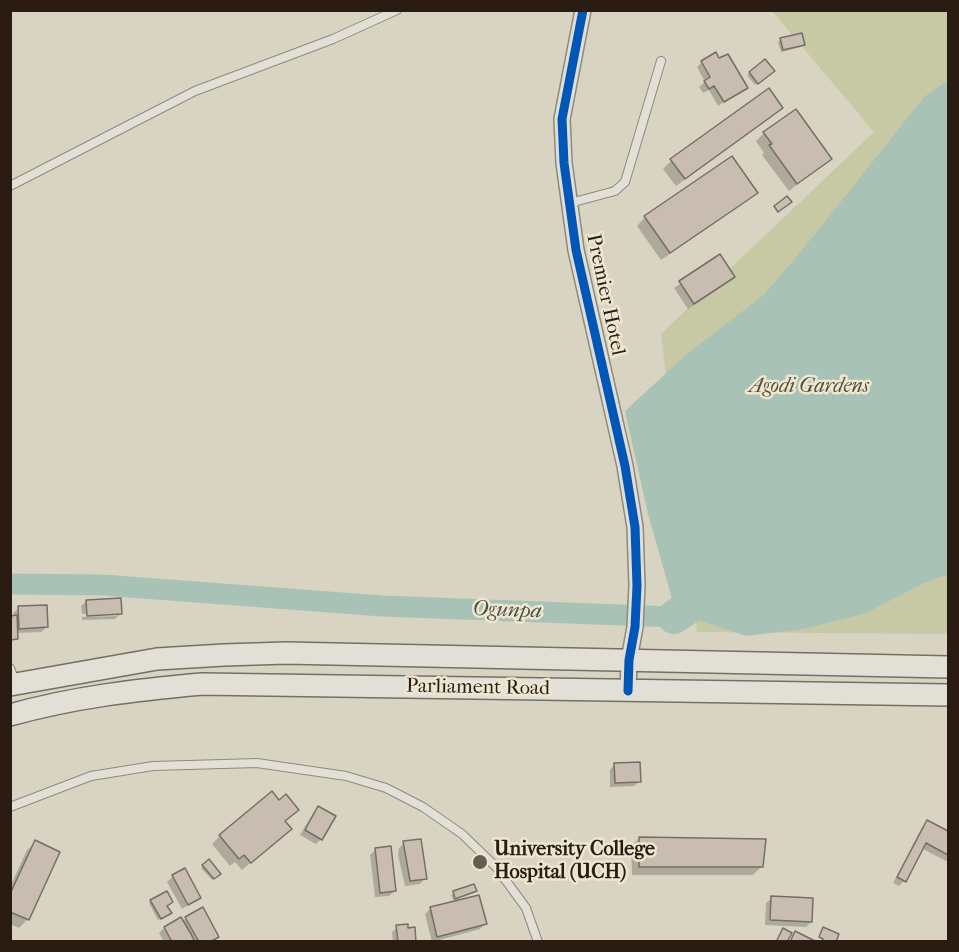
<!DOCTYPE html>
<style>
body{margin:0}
#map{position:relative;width:959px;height:952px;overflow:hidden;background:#d9d4c2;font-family:"IM FELL French Canon",serif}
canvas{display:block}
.frame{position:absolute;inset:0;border:12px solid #2a1c12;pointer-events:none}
</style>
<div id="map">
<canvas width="959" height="952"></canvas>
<div class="frame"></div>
</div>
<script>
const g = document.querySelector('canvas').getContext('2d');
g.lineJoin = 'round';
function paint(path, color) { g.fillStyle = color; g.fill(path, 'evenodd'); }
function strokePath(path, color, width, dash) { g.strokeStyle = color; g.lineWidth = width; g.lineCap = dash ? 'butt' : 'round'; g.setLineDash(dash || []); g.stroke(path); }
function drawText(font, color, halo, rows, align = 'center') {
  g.font = font + ' "IM FELL French Canon",serif'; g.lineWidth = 5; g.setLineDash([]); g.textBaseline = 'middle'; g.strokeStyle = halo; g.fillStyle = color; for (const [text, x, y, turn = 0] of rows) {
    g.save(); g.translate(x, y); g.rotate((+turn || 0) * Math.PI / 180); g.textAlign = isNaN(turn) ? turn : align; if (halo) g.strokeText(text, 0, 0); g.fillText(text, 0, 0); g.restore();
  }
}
paint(new Path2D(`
 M 772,11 L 948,11 L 948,634 L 697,632 L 661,334 L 874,132 Z`), '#c7c8a4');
paint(new Path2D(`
 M 948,80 L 948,574 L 922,584 L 866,613 L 803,629 L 746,636 L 676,613 L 648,514 L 625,411 L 688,353 L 765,294 L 817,232 L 924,97 Z`), '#a9c2b6');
paint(new Path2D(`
 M 801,35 L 803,45 L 801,47 L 781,52 L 778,42 L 780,40 Z
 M 765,61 L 771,73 L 755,85 L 747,75 Z
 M 702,62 L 746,87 L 718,106 L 709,90 L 703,93 L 699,87 L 705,82 L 697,67 Z
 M 781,108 L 773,116 L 676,186 L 663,169 L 671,161 Z
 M 764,133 L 830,159 L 789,191 L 762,155 L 764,153 L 756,141 Z
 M 756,193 L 747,201 L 661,260 L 637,226 L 645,217 Z
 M 720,257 L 734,277 L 688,309 L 674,288 Z
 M 87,601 L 120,614 L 115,619 L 82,620 L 82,617 L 117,616 L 117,613 L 82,614 L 81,606 Z
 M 19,608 L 47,627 L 41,632 L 17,633 L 17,639 L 10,641 L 10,617 L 14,617 L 13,613 Z
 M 615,764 L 640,781 L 634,786 L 610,787 L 610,770 Z
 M 318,808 L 321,839 L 316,844 L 300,835 L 313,813 Z
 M 284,822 L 290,829 L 242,870 L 235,862 L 230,866 L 212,844 L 220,836 Z
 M 928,822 L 948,832 L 948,862 L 921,848 L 904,881 L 899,886 L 893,883 L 922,827 Z
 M 640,838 L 761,867 L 753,875 L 632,875 L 631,846 Z
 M 36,842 L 28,919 L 19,928 L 10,924 L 10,887 L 27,850 Z
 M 404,843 L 425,878 L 420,884 L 405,886 L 398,855 L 399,848 Z
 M 375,850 L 395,891 L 389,896 L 375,897 L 370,855 Z
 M 209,862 L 219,874 L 212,880 L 201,868 Z
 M 173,876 L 199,898 L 182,909 L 167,882 Z
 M 475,891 L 453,900 L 451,895 L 454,893 Z
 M 478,896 L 485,924 L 480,929 L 432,942 L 425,914 L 430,909 Z
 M 772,898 L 811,922 L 806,927 L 765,925 L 766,903 Z
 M 151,901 L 166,906 L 168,915 L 158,920 L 149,903 Z
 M 186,918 L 217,937 L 212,942 L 164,942 L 159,933 L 164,928 L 181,919 L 182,922 Z
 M 397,927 L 415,942 L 393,942 L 392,932 Z`), '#0003');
strokePath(new Path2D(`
 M 10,584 L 103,585 L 382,606 L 674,617`), '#a9c2b6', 21);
strokePath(new Path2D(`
 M 674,617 L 717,588`), '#a9c2b6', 34);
const building = new Path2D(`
 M 802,33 L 805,45 L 783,50 L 780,38 Z
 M 716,52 L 719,58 L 728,54 L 748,88 L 724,102 L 714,86 L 709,89 L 704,81 L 710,77 L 701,61 Z
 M 765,59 L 775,71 L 758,84 L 749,72 Z
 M 769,88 L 783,108 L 685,179 L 670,159 Z
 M 796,109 L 832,159 L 797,184 L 769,145 L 772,144 L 763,132 Z
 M 732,156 L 758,193 L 670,253 L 644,216 Z
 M 787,196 L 792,202 L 778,212 L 774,206 Z
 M 720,254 L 735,277 L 694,304 L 679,281 Z
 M 121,598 L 122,614 L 87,616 L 86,600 Z
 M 47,605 L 48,627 L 19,629 L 18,606 Z
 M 17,615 L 18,639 L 10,640 L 10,616 Z
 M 640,762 L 641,782 L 615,783 L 614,763 Z
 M 272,791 L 279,800 L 286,794 L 299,810 L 285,821 L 292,829 L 251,863 L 244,855 L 239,859 L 219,835 Z
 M 318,806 L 336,816 L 322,840 L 305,830 Z
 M 927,820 L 948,831 L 948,855 L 926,843 L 906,882 L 897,877 Z
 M 639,837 L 766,839 L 763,867 L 639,867 Z
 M 421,839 L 427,879 L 410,881 L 403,841 Z
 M 35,840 L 60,852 L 29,920 L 10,912 L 10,894 Z
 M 391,846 L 396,891 L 380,893 L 375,848 Z
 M 209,859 L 221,874 L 214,879 L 202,865 Z
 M 185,868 L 201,898 L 188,905 L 172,875 Z
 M 474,884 L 477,891 L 455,899 L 453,891 Z
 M 167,891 L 173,902 L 167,906 L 172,913 L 161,919 L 150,900 Z
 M 479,895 L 487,924 L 437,937 L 430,907 Z
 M 771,896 L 813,898 L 812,922 L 770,920 Z
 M 203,907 L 219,937 L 210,942 L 199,942 L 185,917 Z
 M 181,917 L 191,934 L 195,942 L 172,942 L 164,927 Z
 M 408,924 L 408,928 L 415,927 L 416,942 L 398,942 L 396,925 Z
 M 823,927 L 839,934 L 836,942 L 822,942 L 823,939 L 819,937 Z
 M 783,928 L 792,933 L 787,942 L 776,942 Z
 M 795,931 L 817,942 L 790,942 Z`);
paint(building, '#c9bdb1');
strokePath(building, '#746f66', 1.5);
const service = new Path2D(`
 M 10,186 L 195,91 L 333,39 L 397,10
 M 570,203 L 615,191 L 625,182 L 661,61
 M 10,668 L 15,682
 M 10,807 L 91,776 L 153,766 L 257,763 L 346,776 L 386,788 L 423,807 L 462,834 L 496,867 L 526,908 L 538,942`);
const minor = new Path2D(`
 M 583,10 L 562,119 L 564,163 L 576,250 L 625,466 L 635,527 L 637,586 L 635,627 L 629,660 L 628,691`);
const secondary = new Path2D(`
 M 10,685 L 157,659 L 224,655 L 286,653 L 948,667
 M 10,715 C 74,697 136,690 202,684 L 948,695`);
strokePath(service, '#8d897d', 10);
strokePath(minor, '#8d897d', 18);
strokePath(secondary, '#746f66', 24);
strokePath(service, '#e2e0d6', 8);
strokePath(minor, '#e2e0d6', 15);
strokePath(secondary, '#e2e0d6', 21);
strokePath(new Path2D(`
 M 583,10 L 562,119 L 564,163 L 576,250 L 625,466 L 635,527 L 637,586 L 635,627 L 629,660 L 628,691`), '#0057b8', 9);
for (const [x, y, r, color] of [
 [480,862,8,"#675c50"]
]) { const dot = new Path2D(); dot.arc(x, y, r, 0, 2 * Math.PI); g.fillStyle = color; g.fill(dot); strokePath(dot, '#ede7d1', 2); }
drawText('20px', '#2a1c12', '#ede7d1', [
 ["Premier Hotel",605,295,78],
 ["Parliament Road",478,688,1]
]);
drawText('italic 20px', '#554d37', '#ede7d1', [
 ["Agodi Gardens",809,387]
]);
drawText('bold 20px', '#2a1c12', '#ede7d1', [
 ["University College",494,850],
 ["Hospital (UCH)",494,873]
], 'left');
drawText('italic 21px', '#4a4b42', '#ede7d1', [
 ["Ogunpa",507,611,2]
]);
</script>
